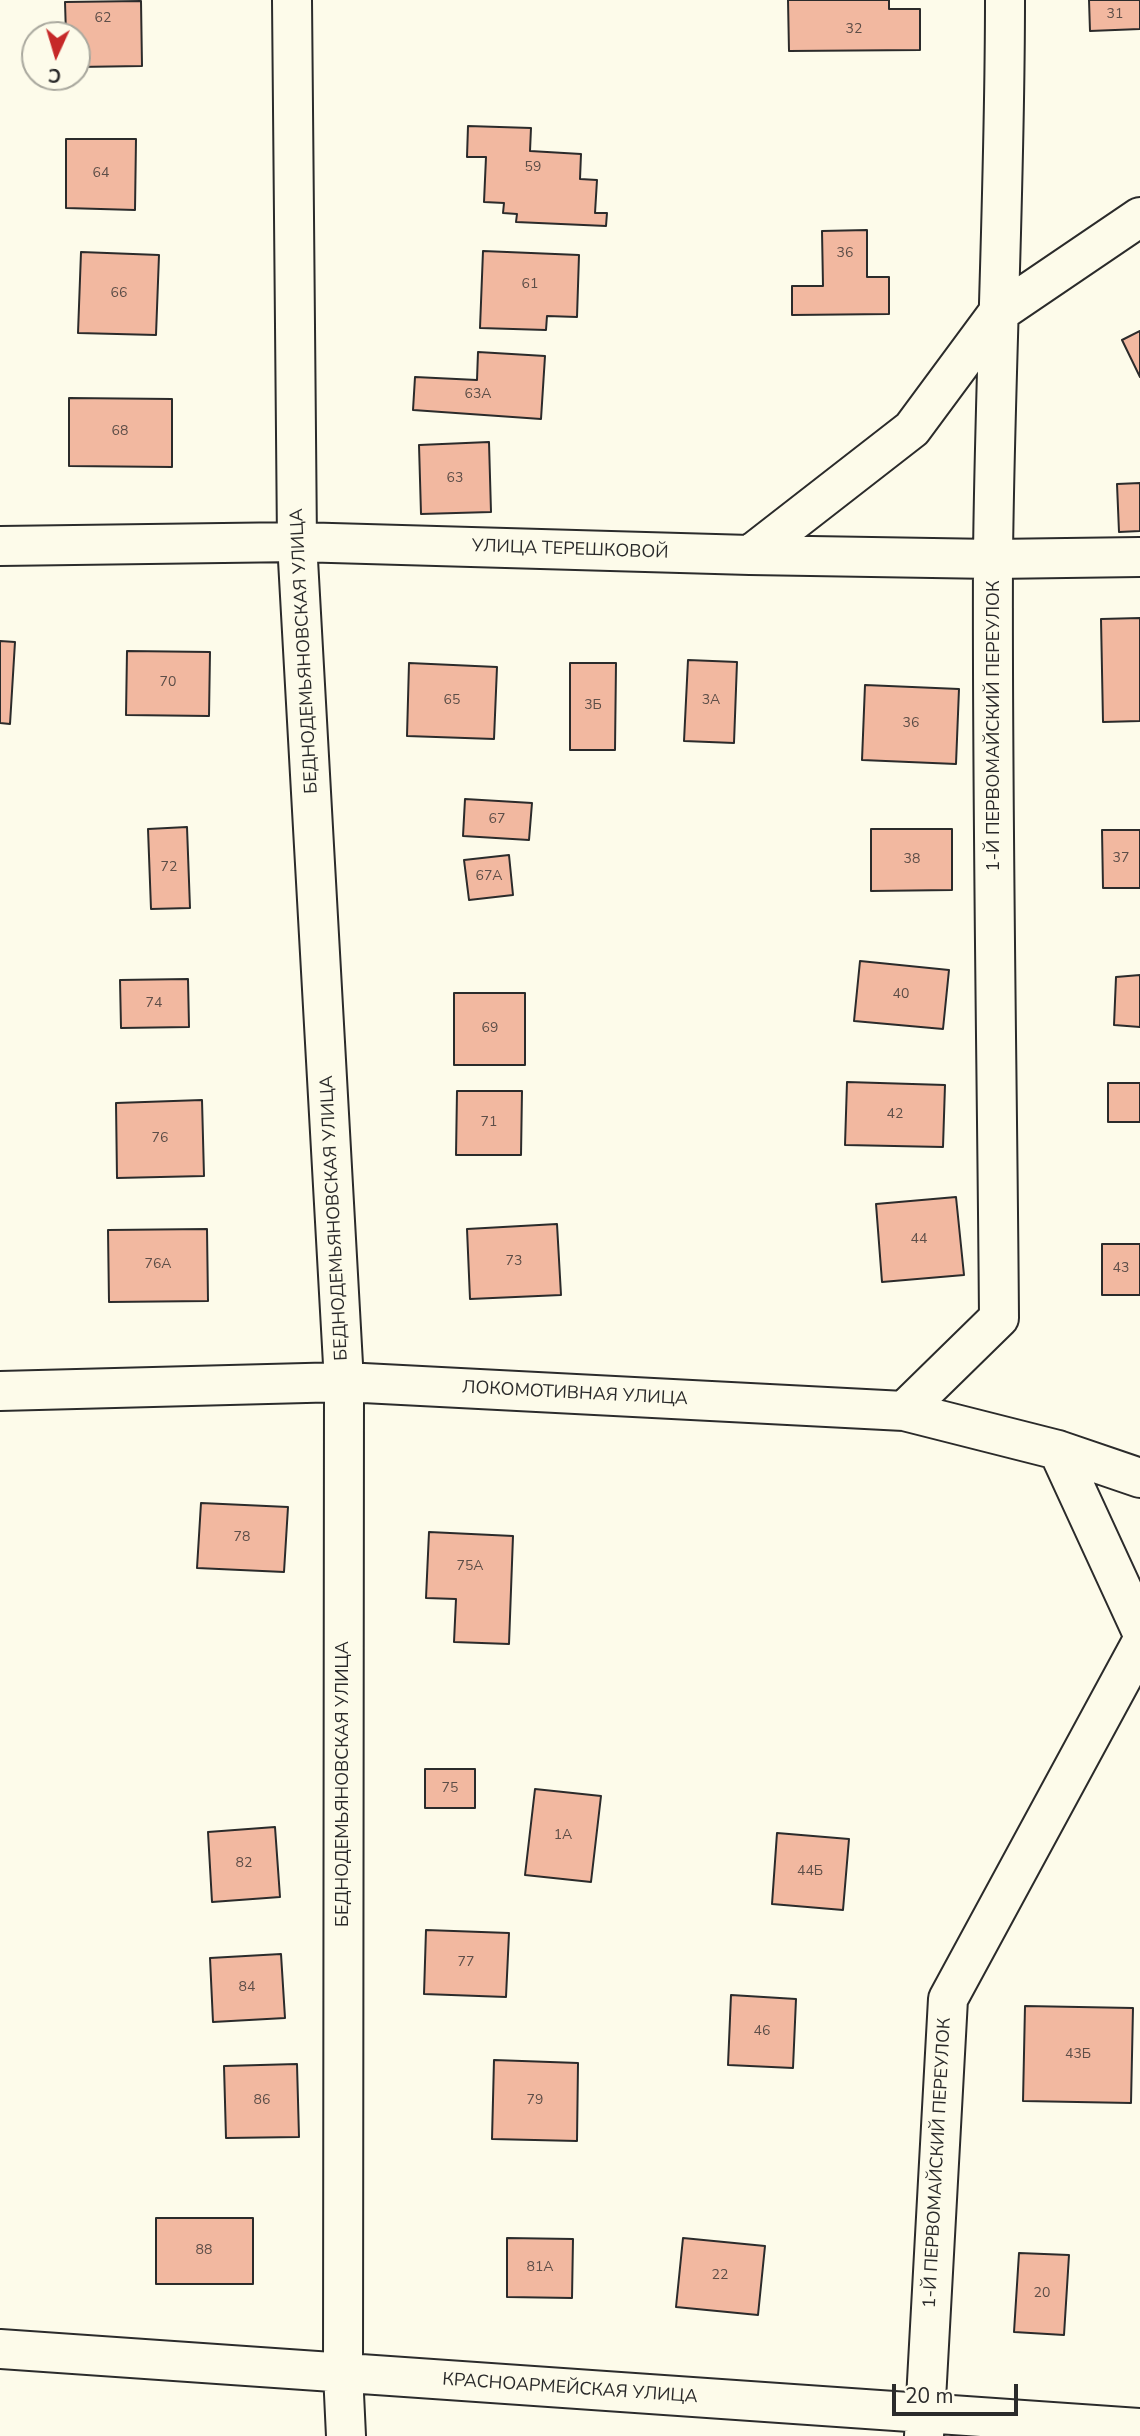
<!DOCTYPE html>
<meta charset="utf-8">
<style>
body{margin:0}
#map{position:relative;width:1140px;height:2436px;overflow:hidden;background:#fdfbea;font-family:"Nunito Sans",sans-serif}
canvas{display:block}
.north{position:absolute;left:21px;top:21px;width:70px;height:70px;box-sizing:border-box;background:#fdfbea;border:2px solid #a9a89e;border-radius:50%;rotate:184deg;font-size:19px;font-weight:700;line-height:28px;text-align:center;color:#2b2b2b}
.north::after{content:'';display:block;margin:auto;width:24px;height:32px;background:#c62828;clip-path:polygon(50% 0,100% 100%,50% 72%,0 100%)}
.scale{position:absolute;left:892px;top:2384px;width:126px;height:32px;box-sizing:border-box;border:4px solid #2b2b2b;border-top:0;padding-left:9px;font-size:21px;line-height:24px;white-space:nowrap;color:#2b2b2b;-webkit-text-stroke:5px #fdfbea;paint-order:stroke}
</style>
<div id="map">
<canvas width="1140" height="2436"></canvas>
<div class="north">С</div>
<div class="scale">20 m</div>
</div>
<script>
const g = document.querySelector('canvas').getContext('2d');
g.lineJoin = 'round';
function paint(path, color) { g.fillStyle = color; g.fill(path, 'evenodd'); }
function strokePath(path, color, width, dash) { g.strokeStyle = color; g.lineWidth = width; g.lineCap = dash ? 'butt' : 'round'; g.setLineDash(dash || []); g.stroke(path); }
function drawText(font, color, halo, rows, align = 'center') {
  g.font = font + ' "Nunito Sans",sans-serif'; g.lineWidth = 5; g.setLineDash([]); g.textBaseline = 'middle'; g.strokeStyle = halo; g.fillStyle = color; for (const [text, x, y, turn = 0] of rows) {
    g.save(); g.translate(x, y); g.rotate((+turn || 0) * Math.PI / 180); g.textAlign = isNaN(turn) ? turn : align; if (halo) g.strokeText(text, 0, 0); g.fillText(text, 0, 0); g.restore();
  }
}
const building = new Path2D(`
 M 788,0 L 889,0 L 889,9 L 920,9 L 920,50 L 789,51 Z
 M 1089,0 L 1140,0 L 1140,29 L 1090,31 Z
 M 141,1 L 142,66 L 77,67 L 77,35 L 66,35 L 65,2 Z
 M 468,126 L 531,128 L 530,151 L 581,154 L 580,179 L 597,180 L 595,213 L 607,213 L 606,226 L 516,222 L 517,214 L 503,213 L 504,203 L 484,202 L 486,157 L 467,157 Z
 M 66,139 L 136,139 L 135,210 L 66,208 Z
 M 867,230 L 867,277 L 889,277 L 889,314 L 792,315 L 792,286 L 823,286 L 822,231 Z
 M 483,251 L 579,255 L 577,317 L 547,316 L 546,330 L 480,328 Z
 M 81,252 L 159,255 L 156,335 L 78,333 Z
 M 1140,331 L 1140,377 L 1122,340 Z
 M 478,352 L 545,356 L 541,419 L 413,410 L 415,377 L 477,380 Z
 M 69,398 L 172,399 L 172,467 L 69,466 Z
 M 489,442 L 491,512 L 421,514 L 419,445 Z
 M 1140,483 L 1140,531 L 1119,532 L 1117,484 Z
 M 1140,618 L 1140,721 L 1103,722 L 1101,619 Z
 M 0,641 L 15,642 L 10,724 L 0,723 Z
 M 127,651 L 210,652 L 209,716 L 126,715 Z
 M 688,660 L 737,662 L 734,743 L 684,741 Z
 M 409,663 L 497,667 L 494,739 L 407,736 Z
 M 570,663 L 616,663 L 615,750 L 570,750 Z
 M 865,685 L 959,689 L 956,764 L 862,760 Z
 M 465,799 L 532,803 L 529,840 L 463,836 Z
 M 187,827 L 190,908 L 151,909 L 148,829 Z
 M 871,829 L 952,829 L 952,890 L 871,891 Z
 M 1102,830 L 1140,830 L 1140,888 L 1103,888 Z
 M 509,855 L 513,895 L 469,900 L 464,860 Z
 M 860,961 L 949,970 L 943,1029 L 854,1021 Z
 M 1140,975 L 1140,1027 L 1114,1025 L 1116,977 Z
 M 188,979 L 189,1027 L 121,1028 L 120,980 Z
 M 454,993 L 525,993 L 525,1065 L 454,1065 Z
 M 847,1082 L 945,1085 L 943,1147 L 845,1145 Z
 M 1108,1083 L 1140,1083 L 1140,1122 L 1108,1122 Z
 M 457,1091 L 522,1091 L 521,1155 L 456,1155 Z
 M 202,1100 L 204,1176 L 117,1178 L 116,1103 Z
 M 956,1197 L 964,1275 L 882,1282 L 876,1204 Z
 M 557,1224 L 561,1295 L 470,1299 L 467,1229 Z
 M 207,1229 L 208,1301 L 109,1302 L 108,1230 Z
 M 1102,1244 L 1140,1244 L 1140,1295 L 1102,1295 Z
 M 201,1503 L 288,1507 L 284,1572 L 197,1568 Z
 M 429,1532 L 513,1536 L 509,1644 L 454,1642 L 456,1599 L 426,1598 Z
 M 425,1769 L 475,1769 L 475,1808 L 425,1808 Z
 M 535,1789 L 601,1796 L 591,1882 L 525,1875 Z
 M 275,1827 L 280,1897 L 212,1902 L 208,1832 Z
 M 777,1833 L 849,1839 L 843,1910 L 772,1904 Z
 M 426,1930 L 509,1933 L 506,1997 L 424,1994 Z
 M 281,1954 L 285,2018 L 213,2022 L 210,1958 Z
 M 731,1995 L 796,1999 L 793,2068 L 728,2065 Z
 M 1025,2006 L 1133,2008 L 1131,2103 L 1023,2101 Z
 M 494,2060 L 578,2063 L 577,2141 L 492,2139 Z
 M 297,2064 L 299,2137 L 226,2138 L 224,2066 Z
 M 156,2218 L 253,2218 L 253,2284 L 156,2284 Z
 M 507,2238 L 573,2239 L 572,2298 L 507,2297 Z
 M 683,2238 L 765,2246 L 758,2315 L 676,2307 Z
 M 1019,2253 L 1069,2255 L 1064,2335 L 1014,2332 Z`);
paint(building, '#f2b8a0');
strokePath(building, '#2b2b2b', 2);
const street = new Path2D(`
 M 292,0 L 297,542 L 344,1382 L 343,2373 L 346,2436
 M 0,546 L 297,542 L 750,555 L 993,559 L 1140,557
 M 750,555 L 912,429 L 997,314 L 1140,217
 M 0,1391 L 344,1382 L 904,1411 L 1058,1450 L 1140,1478
 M 904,1411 L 999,1318 C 997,1064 992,810 993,556 C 995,371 1005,186 1005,0
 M 1058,1450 L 1140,1628
 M 0,2349 L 1140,2428
 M 924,2436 L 948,1999 L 1140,1645`);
strokePath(street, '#2b2b2b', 42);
strokePath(street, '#fdfbea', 38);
drawText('14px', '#5d4e48', null, [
 ["31",1115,15],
 ["62",103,19],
 ["32",854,30],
 ["59",533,168],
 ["64",101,174],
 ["36",845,254],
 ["61",530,285],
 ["66",119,294],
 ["63А",478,395],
 ["68",120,432],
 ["63",455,479],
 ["70",168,683],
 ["65",452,701],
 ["3А",711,701],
 ["3Б",593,706],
 ["36",911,724],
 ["67",497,820],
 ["37",1121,859],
 ["38",912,860],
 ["72",169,868],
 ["67А",489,877],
 ["40",901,995],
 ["74",154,1004],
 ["69",490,1029],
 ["42",895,1115],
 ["71",489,1123],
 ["76",160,1139],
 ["44",919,1240],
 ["73",514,1262],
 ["76А",158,1265],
 ["43",1121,1269],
 ["78",242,1538],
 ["75А",470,1567],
 ["75",450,1789],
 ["1А",563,1836],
 ["82",244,1864],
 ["44Б",810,1872],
 ["77",466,1963],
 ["84",247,1988],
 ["46",762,2032],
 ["43Б",1078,2055],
 ["86",262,2101],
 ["79",535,2101],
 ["88",204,2251],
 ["81А",540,2268],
 ["22",720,2276],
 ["20",1042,2294]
]);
drawText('18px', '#2b2b2b', '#fdfbea', [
 ["УЛИЦА ТЕРЕШКОВОЙ",570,550,2],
 ["БЕДНОДЕМЬЯНОВСКАЯ УЛИЦА",305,651,-93],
 ["1-Й ПЕРВОМАЙСКИЙ ПЕРЕУЛОК",995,726,-90],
 ["БЕДНОДЕМЬЯНОВСКАЯ УЛИЦА",335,1218,-93],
 ["ЛОКОМОТИВНАЯ УЛИЦА",575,1394,3],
 ["БЕДНОДЕМЬЯНОВСКАЯ УЛИЦА",344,1784,-90],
 ["1-Й ПЕРВОМАЙСКИЙ ПЕРЕУЛОК",938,2163,-87],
 ["КРАСНОАРМЕЙСКАЯ УЛИЦА",570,2389,4]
]);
</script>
